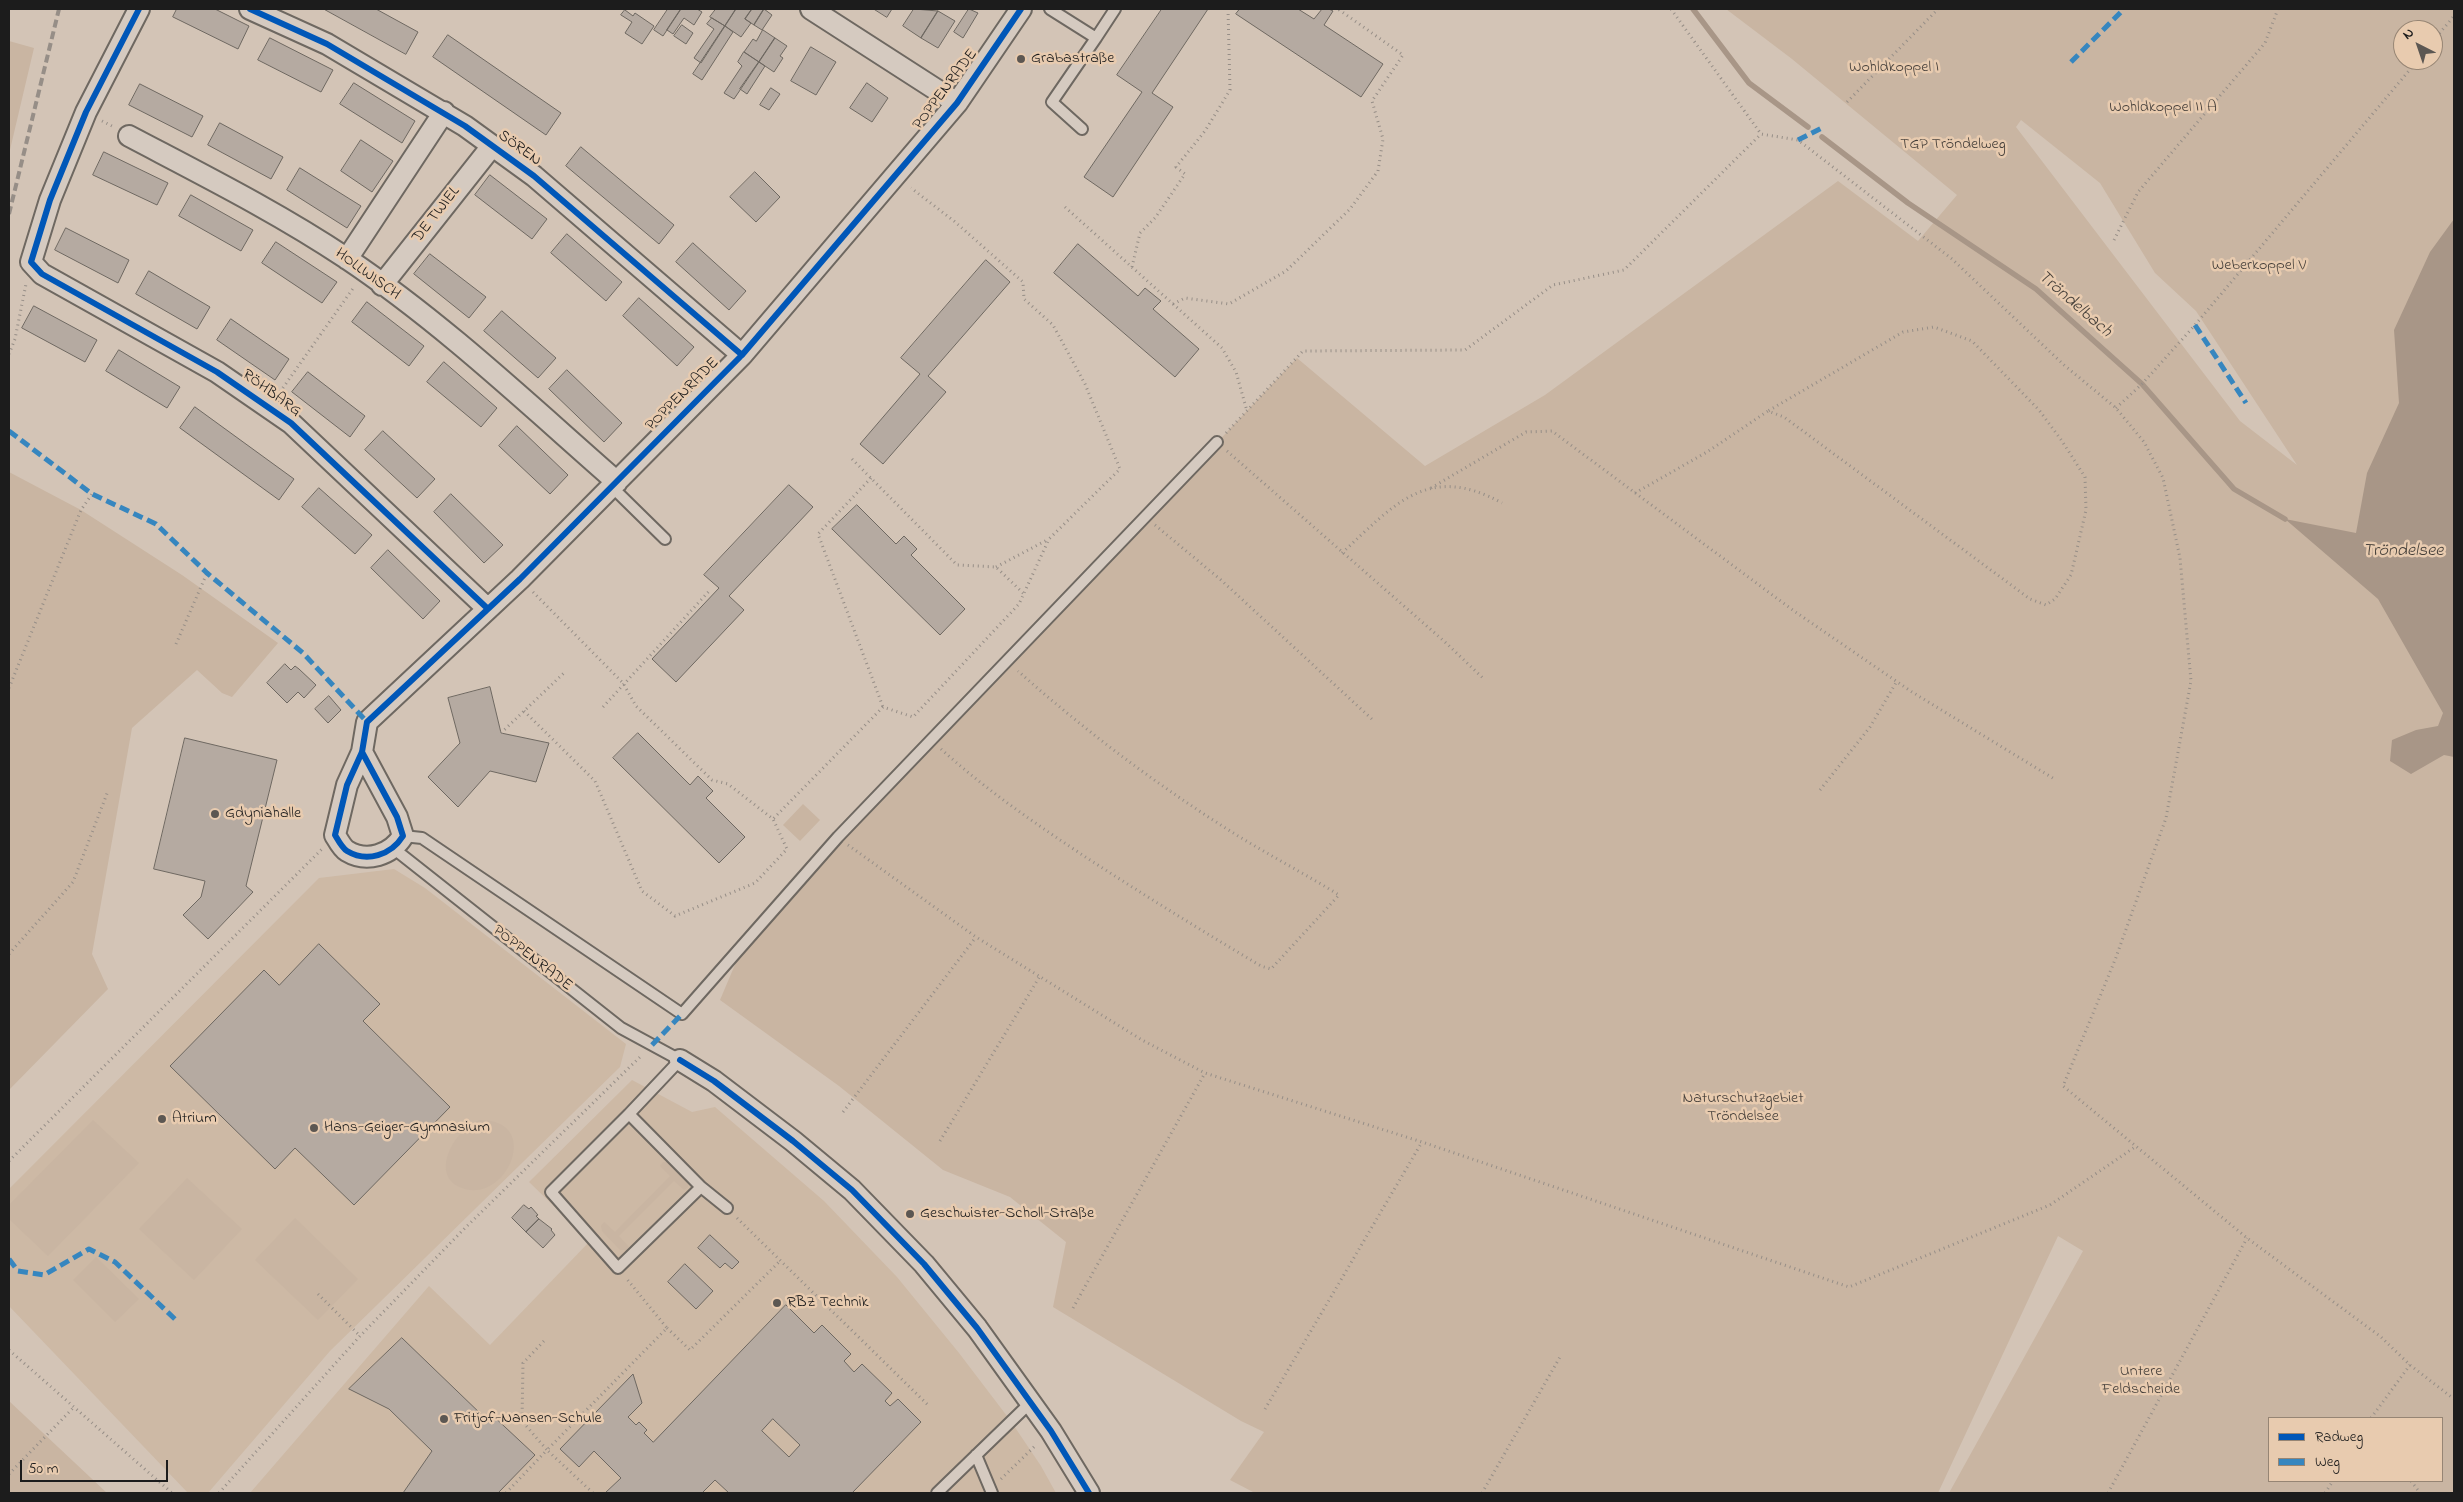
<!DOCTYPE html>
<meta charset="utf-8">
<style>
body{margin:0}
#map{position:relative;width:2463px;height:1502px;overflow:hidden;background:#d3c4b6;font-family:"Indie Flower",sans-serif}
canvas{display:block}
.frame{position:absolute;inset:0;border:10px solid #1c1c1c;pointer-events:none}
.legend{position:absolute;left:2268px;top:1417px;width:175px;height:65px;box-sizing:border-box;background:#e8cbaf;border:1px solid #968574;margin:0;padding:6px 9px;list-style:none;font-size:15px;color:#1c1c1c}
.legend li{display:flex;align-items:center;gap:10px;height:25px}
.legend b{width:25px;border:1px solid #968574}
.north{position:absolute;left:2393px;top:20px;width:50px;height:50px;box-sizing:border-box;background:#e8cbaf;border:1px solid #968574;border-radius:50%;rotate:319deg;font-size:14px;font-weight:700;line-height:20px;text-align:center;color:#1c1c1c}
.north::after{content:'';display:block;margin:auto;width:18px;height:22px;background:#5c5752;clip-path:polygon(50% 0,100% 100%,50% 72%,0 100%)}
.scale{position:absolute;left:20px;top:1460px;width:148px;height:22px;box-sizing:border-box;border:2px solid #1c1c1c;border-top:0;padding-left:6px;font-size:15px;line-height:18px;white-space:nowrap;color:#1c1c1c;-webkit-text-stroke:4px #e8cbaf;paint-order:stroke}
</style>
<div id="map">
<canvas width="2463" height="1502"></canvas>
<div class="frame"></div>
<ul class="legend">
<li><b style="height:6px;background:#0057b8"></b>Radweg</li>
<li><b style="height:6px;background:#3686bf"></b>Weg</li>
</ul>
<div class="north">N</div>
<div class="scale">50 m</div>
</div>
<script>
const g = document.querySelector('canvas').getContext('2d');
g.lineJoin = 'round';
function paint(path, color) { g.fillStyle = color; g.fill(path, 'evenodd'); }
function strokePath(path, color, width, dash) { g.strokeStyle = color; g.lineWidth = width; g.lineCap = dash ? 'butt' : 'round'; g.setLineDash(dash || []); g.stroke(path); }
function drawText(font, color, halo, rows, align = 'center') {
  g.font = font + ' "Indie Flower",sans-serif'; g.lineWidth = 5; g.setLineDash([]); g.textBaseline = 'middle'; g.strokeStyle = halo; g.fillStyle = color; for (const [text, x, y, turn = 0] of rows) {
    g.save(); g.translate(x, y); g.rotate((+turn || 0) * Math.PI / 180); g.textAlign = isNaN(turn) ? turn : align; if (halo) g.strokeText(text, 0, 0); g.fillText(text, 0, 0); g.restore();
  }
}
paint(new Path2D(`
 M 394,869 L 425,888 L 626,1044 L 620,1067 L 330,1351 L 208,1493 L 188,1493 L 9,1306 L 9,1189 L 319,878 Z
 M 632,1080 L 692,1112 L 715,1107 L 824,1201 L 897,1277 L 959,1353 L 1010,1420 L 1041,1466 L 1056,1493 L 250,1493 L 429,1286 L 490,1345 L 590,1241 L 529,1182 Z`), '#cdb9a5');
paint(new Path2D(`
 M 1726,9 L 2454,9 L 2454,1493 L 1949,1493 L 2083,1251 L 2058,1236 L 1938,1493 L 1255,1493 L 1230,1480 L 1264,1432 L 1241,1421 L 1053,1307 L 1066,1242 L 1010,1197 L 943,1170 L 839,1086 L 720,1000 L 745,941 L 1297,358 L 1425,466 L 1545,395 L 1838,181 L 1918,241 L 1957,195 L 1792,59 ZM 2403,30 L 2433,30 L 2433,60 L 2403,60 ZM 2021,120 L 2100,183 L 2155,273 L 2196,311 L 2297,465 L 2240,421 L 2016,127 ZM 2269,1418 L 2442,1418 L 2442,1481 L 2269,1481 Z
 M 9,41 L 34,48 L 9,154 Z
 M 9,472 L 81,510 L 182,575 L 278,643 L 232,697 L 222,693 L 197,670 L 132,728 L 92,954 L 108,989 L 9,1090 Z
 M 803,804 L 820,820 L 800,841 L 783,825 Z
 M 93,1120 L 139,1163 L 48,1256 L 9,1219 L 9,1205 Z
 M 480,1120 C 542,1120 508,1201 465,1189 C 426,1178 455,1128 480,1120 Z
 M 663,1162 L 668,1162 L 688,1181 L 688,1187 L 684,1190 L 674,1181 L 619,1236 L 629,1247 L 626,1250 L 620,1250 L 602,1231 L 601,1226 L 604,1222 L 615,1232 L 670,1176 L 660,1166 Z
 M 187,1178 L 242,1229 L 194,1280 L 139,1229 Z
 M 295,1218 L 358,1279 L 318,1320 L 255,1260 Z
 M 96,1257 L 139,1299 L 115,1322 L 73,1280 Z
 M 9,1401 L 107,1493 L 9,1493 Z`), '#c9b5a2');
paint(new Path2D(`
 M 2454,219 L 2454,757 L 2444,755 L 2411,774 L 2390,761 L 2392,740 L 2416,730 L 2438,726 L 2443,713 L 2378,599 L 2285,519 L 2356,533 L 2367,473 L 2399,403 L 2394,330 L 2430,252 Z`), '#a89687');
strokePath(new Path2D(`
 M 1693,9 L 1749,83 L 1808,127
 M 1822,137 L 1908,203 L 2036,289 L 2142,384 L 2234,489 L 2285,519`), '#a89687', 5.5);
const building = new Path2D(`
 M 177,9 L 215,9 L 249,26 L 238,49 L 173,17 Z
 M 324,9 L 376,9 L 418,32 L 406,54 Z
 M 668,9 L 681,9 L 663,36 L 654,30 Z
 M 681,9 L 697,9 L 702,12 L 694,25 L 684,18 L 673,34 L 667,30 Z
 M 716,9 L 736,9 L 725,26 L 710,17 Z
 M 736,9 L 752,9 L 745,19 L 751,23 L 741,37 L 725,26 Z
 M 752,9 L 764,9 L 754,25 L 745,19 Z
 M 764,9 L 772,15 L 762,30 L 754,25 Z
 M 874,9 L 892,9 L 887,17 Z
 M 914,9 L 938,11 L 921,38 L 903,26 Z
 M 969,9 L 978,13 L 963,38 L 954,32 Z
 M 1162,9 L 1208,9 L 1152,93 L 1173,107 L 1113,197 L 1084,177 L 1142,92 L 1117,75 Z
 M 1240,9 L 1298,9 L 1314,19 L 1322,9 L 1329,9 L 1333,11 L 1324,25 L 1383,64 L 1361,97 L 1236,14 Z
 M 625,10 L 633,16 L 635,13 L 654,26 L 642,44 L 625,33 L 632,22 L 621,15 Z
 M 938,11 L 955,21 L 938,48 L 921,38 Z
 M 712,18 L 725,26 L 701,63 L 694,58 L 714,29 L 707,24 Z
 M 682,25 L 693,33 L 686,44 L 674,36 Z
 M 725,26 L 733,32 L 702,80 L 693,74 Z
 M 763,30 L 775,38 L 759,62 L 744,52 L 753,39 L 756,41 Z
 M 448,35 L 561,113 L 546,135 L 433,57 Z
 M 270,38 L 333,70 L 321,92 L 258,60 Z
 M 775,38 L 787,46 L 780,56 L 783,58 L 774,72 L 759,62 Z
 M 811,47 L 836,62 L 816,95 L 791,81 Z
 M 744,52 L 759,62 L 734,99 L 724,93 L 742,66 L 738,62 Z
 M 759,62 L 765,66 L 747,94 L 740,89 Z
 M 354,83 L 415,121 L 402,143 L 340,104 Z
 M 867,83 L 888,98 L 872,122 L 850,108 Z
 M 140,84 L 203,116 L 192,137 L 129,105 Z
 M 771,88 L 780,94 L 769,110 L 760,105 Z
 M 220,123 L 283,157 L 271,179 L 208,145 Z
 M 361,140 L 393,161 L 372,192 L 341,171 Z
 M 581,147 L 674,225 L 659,244 L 566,166 Z
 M 104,152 L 168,183 L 157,205 L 93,175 Z
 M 300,168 L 361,206 L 347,228 L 287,190 Z
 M 755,172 L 780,197 L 756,222 L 730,197 Z
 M 490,175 L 547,219 L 532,239 L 475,195 Z
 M 191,195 L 253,230 L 241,251 L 179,216 Z
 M 66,228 L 129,260 L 118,283 L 55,250 Z
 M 567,234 L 622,282 L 606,301 L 551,253 Z
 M 276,242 L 337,282 L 322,303 L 262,263 Z
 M 693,243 L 746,291 L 729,310 L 676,262 Z
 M 1078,244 L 1138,296 L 1145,288 L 1161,301 L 1153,309 L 1199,349 L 1175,377 L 1054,273 Z
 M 430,254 L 486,297 L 469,318 L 414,274 Z
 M 986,260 L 1010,282 L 928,376 L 946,392 L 883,464 L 860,444 L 920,374 L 901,358 Z
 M 149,271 L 210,307 L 197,329 L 136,294 Z
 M 639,298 L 694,347 L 677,366 L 623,316 Z
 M 367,302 L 424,346 L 409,366 L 352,322 Z
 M 34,306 L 97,340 L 85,362 L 22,328 Z
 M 502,311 L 556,358 L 538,378 L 484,331 Z
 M 231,319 L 289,359 L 275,380 L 217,340 Z
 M 119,350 L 180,387 L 167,408 L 106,371 Z
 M 444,362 L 497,408 L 481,427 L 427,382 Z
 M 567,370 L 622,423 L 604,442 L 549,389 Z
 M 308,372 L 365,416 L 350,437 L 292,392 Z
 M 195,407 L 294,479 L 279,500 L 180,428 Z
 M 517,426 L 568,475 L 550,494 L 499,446 Z
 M 383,431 L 435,479 L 417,498 L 365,450 Z
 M 789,485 L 813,507 L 729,596 L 744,610 L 676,682 L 652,659 L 719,588 L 704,575 Z
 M 319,488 L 372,535 L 355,554 L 302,507 Z
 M 451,494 L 503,545 L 484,563 L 434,512 Z
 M 857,505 L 896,544 L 904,536 L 917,549 L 911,555 L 965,609 L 940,635 L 832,529 Z
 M 388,550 L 440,601 L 423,619 L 371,568 Z
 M 285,664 L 291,670 L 295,666 L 299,669 L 316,685 L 304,698 L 298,692 L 287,703 L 267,683 Z
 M 490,687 L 501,733 L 549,743 L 536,782 L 490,771 L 458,807 L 428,777 L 460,743 L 448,698 Z
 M 329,696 L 341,710 L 328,723 L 315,709 Z
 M 638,733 L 690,785 L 698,776 L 713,791 L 706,798 L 745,837 L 719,863 L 613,758 Z
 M 185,738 L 277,760 L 246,886 L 253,892 L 208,939 L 183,915 L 201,897 L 205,881 L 154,869 Z
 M 319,944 L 380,1004 L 363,1021 L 450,1107 L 354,1205 L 295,1148 L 275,1169 L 170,1066 L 264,970 L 279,985 Z
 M 524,1205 L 529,1209 L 531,1207 L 538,1215 L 536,1216 L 539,1219 L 526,1232 L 512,1218 Z
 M 539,1219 L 552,1229 L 551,1230 L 555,1235 L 543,1248 L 526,1232 Z
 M 710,1235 L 739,1262 L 732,1269 L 725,1263 L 720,1268 L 698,1248 Z
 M 685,1264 L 713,1291 L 696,1309 L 668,1282 Z
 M 786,1305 L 814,1333 L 822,1325 L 851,1354 L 844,1361 L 854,1372 L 862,1364 L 892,1393 L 885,1401 L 890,1406 L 898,1399 L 921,1422 L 852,1493 L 729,1493 L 715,1480 L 702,1493 L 605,1493 L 621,1478 L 594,1451 L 579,1467 L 560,1449 L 633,1374 L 642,1403 L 628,1417 L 636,1425 L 639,1422 L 647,1430 L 644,1433 L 653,1442 ZM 773,1419 L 800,1445 L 789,1457 L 762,1431 Z
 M 402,1338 L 484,1417 L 490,1413 L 535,1455 L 498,1493 L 403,1493 L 432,1451 L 389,1409 L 349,1389 Z`);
paint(building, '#b5aaa1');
strokePath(building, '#6e6861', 1);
const service = new Path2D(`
 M 1050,9 L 1096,38 L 1115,9
 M 1082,129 L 1052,102 L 1096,38
 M 612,487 L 665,539
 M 403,836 L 422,838 L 682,1014 L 838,837 L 1217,442
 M 393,848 L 621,1028 L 680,1060 L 629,1114
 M 629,1114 L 701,1187 L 618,1268 L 551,1192 Z
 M 701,1187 L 727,1208
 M 976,1455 L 992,1493
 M 937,1493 L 1030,1403`);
const minor = new Path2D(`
 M 139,9 L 86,112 L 50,200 L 31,262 L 42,274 L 217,372 L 291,423 L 488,609
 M 250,9 L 327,44 L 465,126 L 534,176 L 742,355
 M 811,9 L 957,103
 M 129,136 C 203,175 277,212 346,258 C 443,323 529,405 617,482
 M 347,259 L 444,112
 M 382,285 L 492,146
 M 362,752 L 397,817 L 403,836 C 391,855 367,863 347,851 C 342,848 338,840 335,835 L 347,785 L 362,752 L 367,722 L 520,579 L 742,355 L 957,103 L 1021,9
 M 680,1060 L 714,1081 L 793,1141 L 852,1190 L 924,1264 L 977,1328 L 1051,1431 L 1089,1493`);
strokePath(service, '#6e6861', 14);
strokePath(minor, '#6e6861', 24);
strokePath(new Path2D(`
 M 1671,9 L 1761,134 L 1798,140 L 1952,259 L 2064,365 L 2116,408 L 2144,442 L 2163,478 L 2180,558 L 2191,681 L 2166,818 L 2115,960 L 2063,1086 L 2247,1238 L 2381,1337 L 2410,1365 L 2454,1399
 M 2433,41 L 2454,16
 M 1847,102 L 1938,9
 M 102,121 L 114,127
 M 1065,207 L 1222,348 L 1236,372 L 1247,411
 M 2114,240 L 2138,192 L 2265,43 L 2278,9
 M 1132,267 L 1140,233 L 1155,218 L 1185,174 L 1176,167 L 1205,131 L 1230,90 L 1228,9
 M 1173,304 L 1185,298 L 1229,304 L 1286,271 L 1350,209 L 1378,171 L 1383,139 L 1372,101 L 1403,55 L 1338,9
 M 9,354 L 15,339 L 26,284
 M 280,392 L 354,287
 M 2116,408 L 2142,384 L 2195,325 L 2418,60
 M 1226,433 L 1303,351 L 1465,350 L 1553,285 L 1624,270 L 1761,134
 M 1227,451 L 1445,642 L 1485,680
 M 852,459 L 957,565 L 996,567 L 1024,594
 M 871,478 L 818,534 L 883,707
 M 1431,488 L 1526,432 L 1552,431 L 1794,611 L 1912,692 L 2056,780
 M 1635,493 L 1707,452 L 1768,411 L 1784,417 L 2030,599 L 2046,605 L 2055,599 L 2071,575 L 2086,510 L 2085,477 L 2062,441 L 2039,410 L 1972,341 L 1934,327 L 1903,332 L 1768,411
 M 1155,525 L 1221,580 L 1374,721
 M 1342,553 C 1394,505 1428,462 1502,503
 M 996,567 L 1049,539
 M 533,592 L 623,683 L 636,706 L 712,780 L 728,784 L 773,819 L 883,707 L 913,717 L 1019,604 L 1049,539 L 1120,469 L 1085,384 L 1053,325 L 1024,299 L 1023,282 L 954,221 L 911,188
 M 176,644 L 207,573
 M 9,688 L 81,510 L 92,494
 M 603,707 L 711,589
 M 524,711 L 595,781 L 642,891 L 675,916 L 755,883 L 787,849 L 773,819
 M 501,733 L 566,671
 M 941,749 C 986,790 1036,824 1087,858 C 1144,895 1202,931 1261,966 L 1271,969 L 1339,895 C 1302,872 1263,852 1227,829 C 1153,782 1083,729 1018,671
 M 1820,790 L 1870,727 L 1897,681
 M 848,845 L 976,937 L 1142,1040 L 1205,1073 L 1422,1142 L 1849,1287 L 2050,1205 L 2135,1147
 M 9,954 L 73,882 L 108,791
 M 843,1112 L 976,937
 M 940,1141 L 1040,976
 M 9,1161 L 322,849
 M 737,1218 L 929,1406
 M 318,1294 L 360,1336
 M 1073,1308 L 1205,1073
 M 667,1328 L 690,1350 L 780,1261
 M 9,1350 L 172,1493
 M 1265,1409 L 1422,1142
 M 2371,1418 L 2410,1365
 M 9,1474 L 74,1407
 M 1001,1479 L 1036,1445
 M 2411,1481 L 2420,1493
 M 219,1493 L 360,1336 L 465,1228 L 642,1055
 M 506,1493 L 547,1450 L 522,1421 L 523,1363 L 544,1341
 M 593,1493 L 547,1450 L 667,1328 L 626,1278
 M 1482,1493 L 1560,1357
 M 2108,1493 L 2247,1238
 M 2325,1493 L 2333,1481`), '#968e87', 3, [1, 4]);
strokePath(service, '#d5cac0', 10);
strokePath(minor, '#d5cac0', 20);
strokePath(new Path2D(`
 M 9,214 L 59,9`), '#968e87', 4, [8, 4]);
strokePath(new Path2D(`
 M 2071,62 L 2124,9
 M 1798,140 L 1822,128
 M 2195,325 L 2246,403
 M 9,431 L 92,494 L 156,524 L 207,573 L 303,653 L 367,722
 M 652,1045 L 682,1014
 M 9,1259 L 18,1271 L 44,1275 L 89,1249 L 115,1262 L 178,1322`), '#3686bf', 5, [10, 5]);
strokePath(new Path2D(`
 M 139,9 L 86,112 L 50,200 L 31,262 L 42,274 L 217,372 L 291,423 L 488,609
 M 250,9 L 327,44 L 465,126 L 534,176 L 742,355
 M 362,752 L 397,817 L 403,836 C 391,855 367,863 347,851 C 342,848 338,840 335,835 L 347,785 L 362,752 L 367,722 L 520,579 L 742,355 L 957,103 L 1021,9
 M 680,1060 L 714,1081 L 793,1141 L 852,1190 L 924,1264 L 977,1328 L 1051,1431 L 1089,1493`), '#0057b8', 6);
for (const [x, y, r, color] of [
 [1021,59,5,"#5c5752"],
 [215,814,5,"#5c5752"],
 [162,1119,5,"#5c5752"],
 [314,1128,5,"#5c5752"],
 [910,1214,5,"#5c5752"],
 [777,1303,5,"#5c5752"],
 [444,1419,5,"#5c5752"]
]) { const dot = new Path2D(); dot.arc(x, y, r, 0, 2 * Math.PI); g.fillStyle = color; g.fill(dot); strokePath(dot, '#e8cbaf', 2); }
drawText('16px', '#1c1c1c', '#e8cbaf', [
 ["Grabastraße",1031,59],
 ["Gdyniahalle",225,814],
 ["Atrium",172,1119],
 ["Hans-Geiger-Gymnasium",324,1128],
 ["Geschwister-Scholl-Straße",920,1214],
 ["RBZ Technik",787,1303],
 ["Fritjof-Nansen-Schule",454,1419]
], 'left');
drawText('16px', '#453f3a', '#e8cbaf', [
 ["Wohldkoppel I",1894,68],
 ["Wohldkoppel II A",2163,108],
 ["TGP Tröndelweg",1953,145],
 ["Weberkoppel V",2259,266],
 ["Naturschutzgebiet",1743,1099],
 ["Tröndelsee",1743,1117],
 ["Untere",2141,1372],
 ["Feldscheide",2141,1390]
]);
drawText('16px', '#1c1c1c', '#e8cbaf', [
 ["POPPENRADE",946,90,-53],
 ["SÖREN",519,149,36],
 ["DE TWIEL",437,215,-52],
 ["HOLLWISCH",367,275,36],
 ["RÖHBARG",271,394,36],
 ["POPPENRADE",683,395,-45],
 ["POPPENRADE",532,959,38]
]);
drawText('italic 18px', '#46403a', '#e8cbaf', [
 ["Tröndelbach",2074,305,41],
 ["Tröndelsee",2403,552]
]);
</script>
